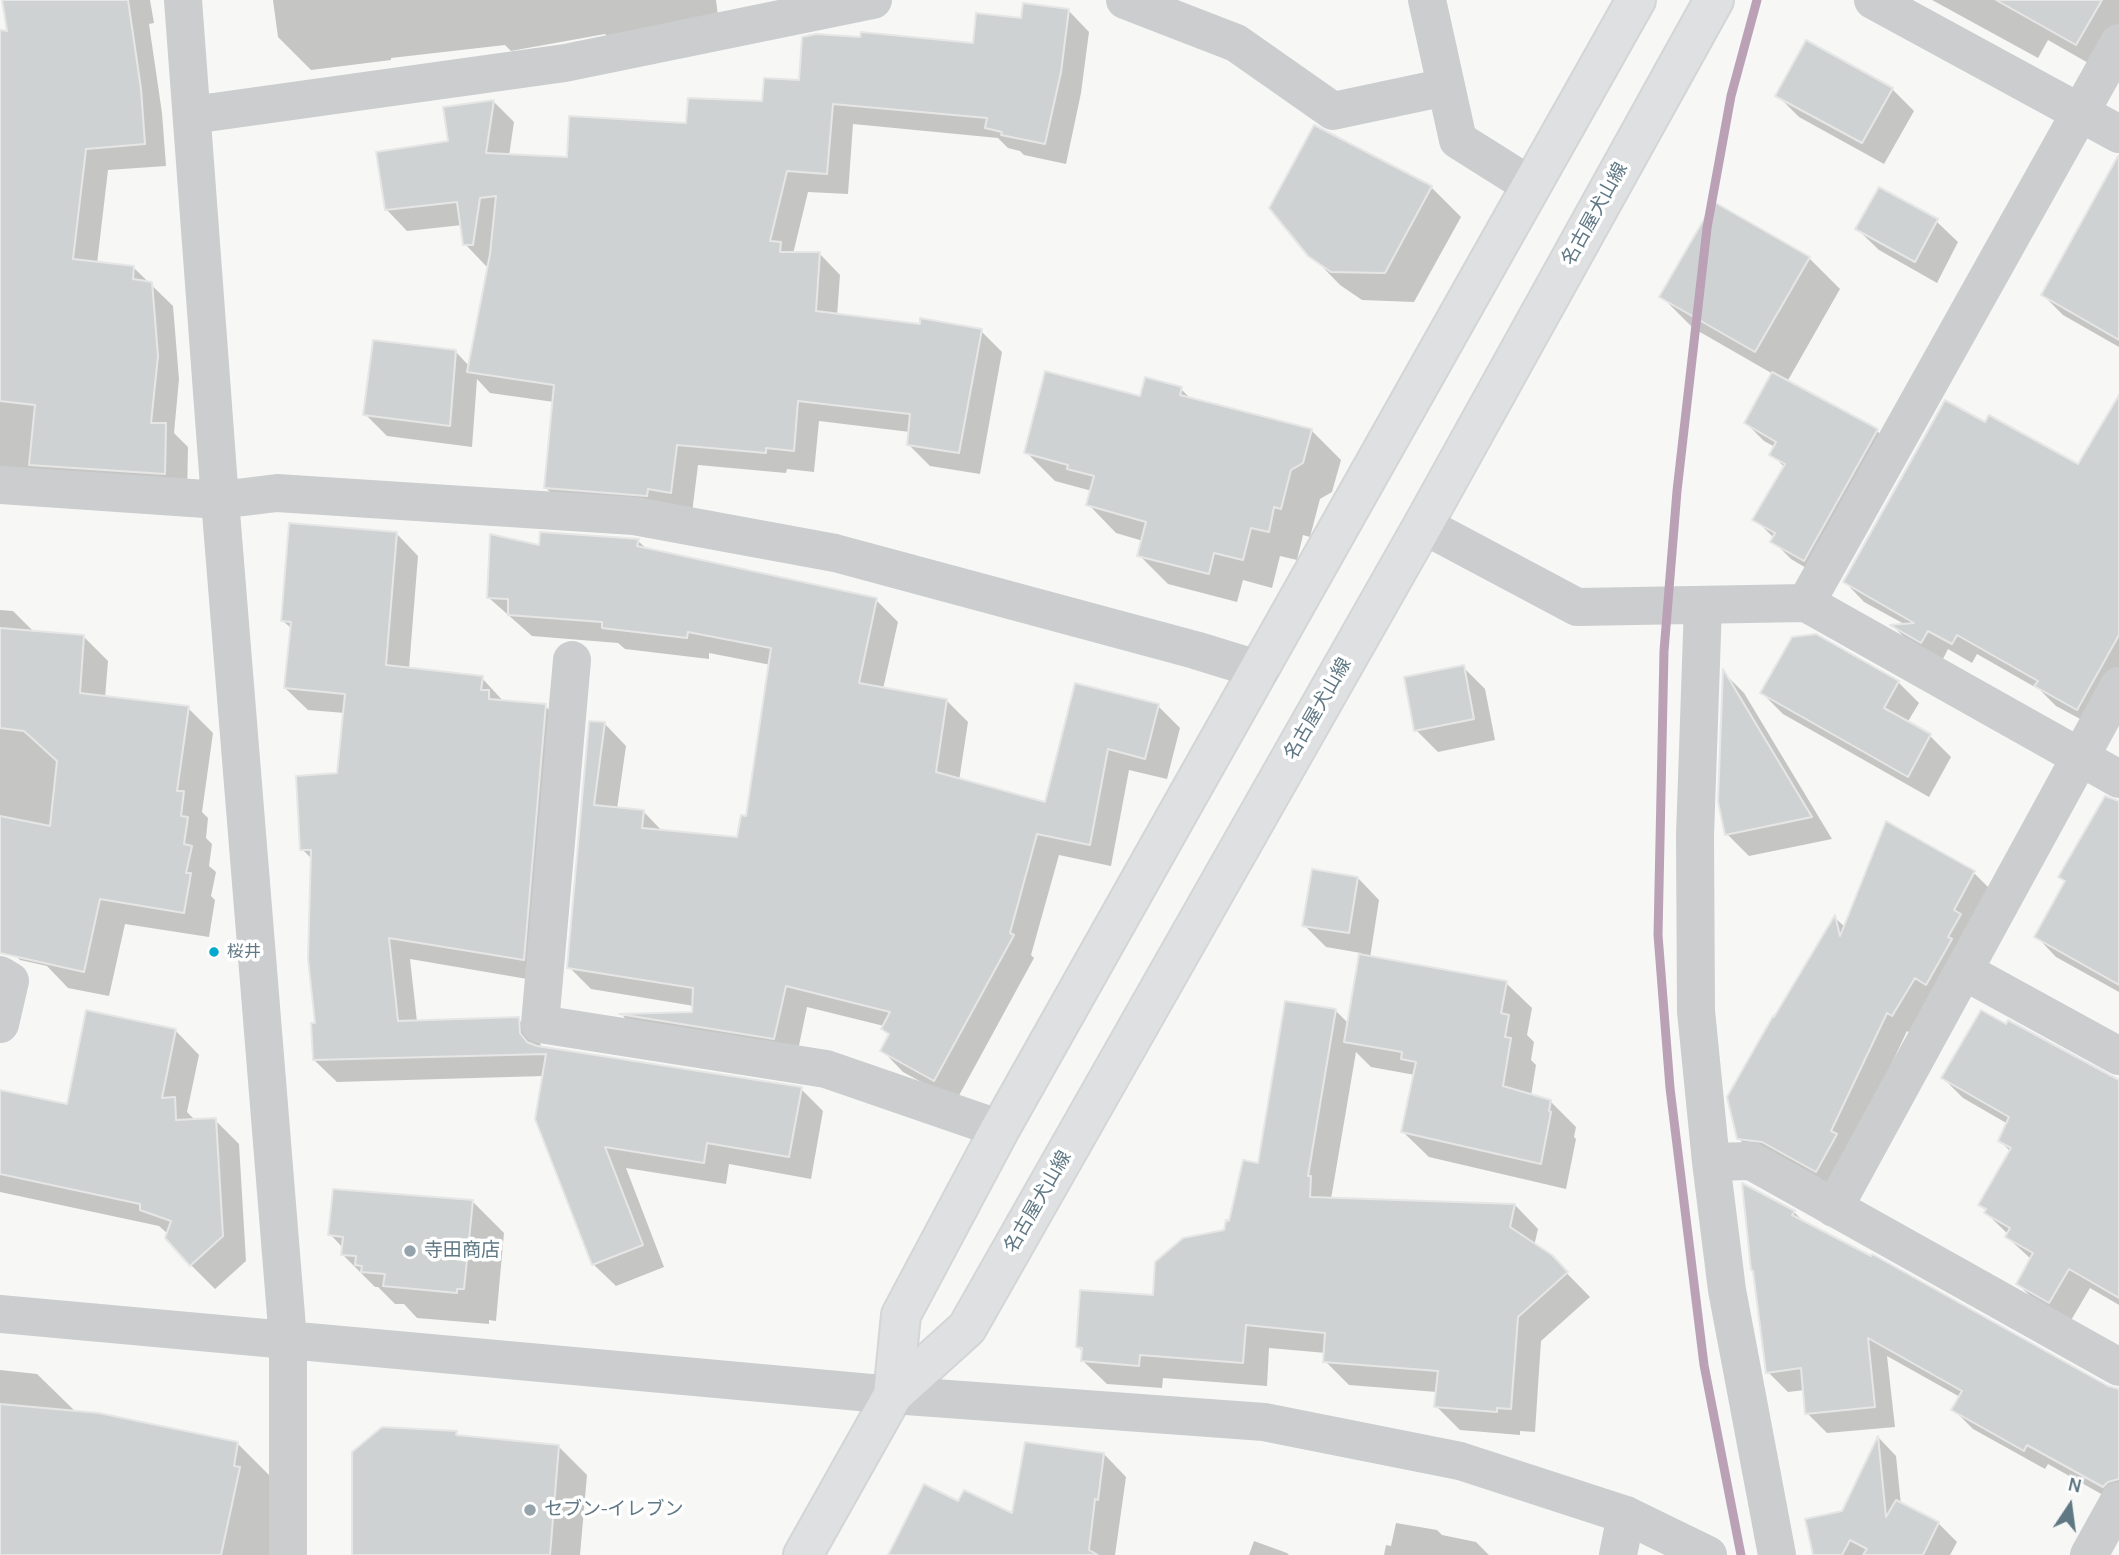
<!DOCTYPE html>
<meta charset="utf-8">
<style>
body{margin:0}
#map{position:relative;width:2119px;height:1555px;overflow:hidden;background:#f7f7f6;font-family:Karla,sans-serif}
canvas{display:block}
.north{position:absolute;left:2035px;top:1471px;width:70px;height:70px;-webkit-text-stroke:5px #fff;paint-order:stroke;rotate:13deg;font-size:19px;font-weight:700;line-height:28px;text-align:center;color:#607884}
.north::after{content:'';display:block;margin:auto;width:24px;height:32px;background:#607884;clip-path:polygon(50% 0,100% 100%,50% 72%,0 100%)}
</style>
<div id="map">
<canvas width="2119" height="1555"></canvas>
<div class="north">N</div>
</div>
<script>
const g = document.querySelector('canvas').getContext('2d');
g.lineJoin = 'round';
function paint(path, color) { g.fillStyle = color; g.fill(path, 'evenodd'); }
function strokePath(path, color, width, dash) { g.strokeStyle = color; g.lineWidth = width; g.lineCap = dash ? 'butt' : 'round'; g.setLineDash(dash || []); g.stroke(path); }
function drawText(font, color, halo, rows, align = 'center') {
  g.font = font + ' Karla,"Noto Sans JP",sans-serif'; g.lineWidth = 7; g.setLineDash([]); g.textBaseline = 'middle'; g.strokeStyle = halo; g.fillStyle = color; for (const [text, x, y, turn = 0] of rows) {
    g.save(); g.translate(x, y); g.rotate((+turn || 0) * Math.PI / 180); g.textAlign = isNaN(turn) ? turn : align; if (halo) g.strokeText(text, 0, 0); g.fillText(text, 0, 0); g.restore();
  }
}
paint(new Path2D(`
 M 4,0 L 150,0 L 154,23 L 149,24 L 162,113 L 166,166 L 108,170 L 97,264 L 134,268 L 173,306 L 179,379 L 174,433 L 188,447 L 187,496 L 0,489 L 0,32 L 9,33 Z
 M 273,0 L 716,0 L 721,40 L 633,62 L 605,34 L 511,51 L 505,45 L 391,58 L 391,60 L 311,70 L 278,37 Z
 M 1932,0 L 2119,0 L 2119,51 L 2104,72 L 2048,40 L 2038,58 Z
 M 1068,10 L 1089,32 L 1081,93 L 1066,164 L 1024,155 L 1020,151 L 1008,148 L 998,138 L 853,124 L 848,194 L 808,192 L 793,254 L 819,253 L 840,275 L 837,316 L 981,331 L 1002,352 L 980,474 L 930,466 L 909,445 L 910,432 L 819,421 L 814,472 L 787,469 L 786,473 L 698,465 L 692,513 L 567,509 L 546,488 L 554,402 L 490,393 L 477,379 L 472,447 L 387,436 L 365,414 L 456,352 L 470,367 L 490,266 L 486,266 L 465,244 L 462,225 L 407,231 L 386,209 L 450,143 L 493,101 L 514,122 L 509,156 L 569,159 L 764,103 L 801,82 L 974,45 L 1022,20 Z
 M 1892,89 L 1914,111 L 1884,164 L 1799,117 L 1777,95 Z
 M 1315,127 L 1431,187 L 1461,217 L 1414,302 L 1362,300 L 1340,285 L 1310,254 Z
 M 2119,175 L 2119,347 L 2063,315 L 2043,295 Z
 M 1936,221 L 1958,242 L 1937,283 L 1879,250 L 1857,229 Z
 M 1809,258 L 1840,289 L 1787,382 L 1877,431 L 1895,449 L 1823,578 L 1791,559 L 1773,541 L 1774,538 L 1755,519 L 1785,468 L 1772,454 L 1775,447 L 1764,441 L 1746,423 L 1773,374 L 1693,328 L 1662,297 Z
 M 1181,389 L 1192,400 L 1312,431 L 1341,460 L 1332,492 L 1320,499 L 1310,537 L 1303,535 L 1297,560 L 1280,556 L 1272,588 L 1243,580 L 1237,602 L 1168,584 L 1139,555 L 1143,541 L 1116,533 L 1088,504 L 1092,491 L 1055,481 L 1026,452 L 1141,398 Z
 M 2119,398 L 2119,696 L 2097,728 L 2056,706 L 2040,690 L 1977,654 L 1972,663 L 1948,649 L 1942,661 L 1912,645 L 1894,627 L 1906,625 L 1864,602 L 1845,582 L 1985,425 L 2079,466 Z
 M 396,533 L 418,556 L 409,669 L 482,678 L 504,702 L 545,706 L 568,728 L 545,982 L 410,959 L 417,1022 L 518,1019 L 540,1041 L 541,1048 L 801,1089 L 823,1111 L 811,1179 L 729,1164 L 726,1184 L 626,1168 L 664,1267 L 616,1286 L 593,1264 L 544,1076 L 337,1082 L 314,1060 L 317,1025 L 313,860 L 302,849 L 339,775 L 345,713 L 308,710 L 285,688 L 292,629 L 283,621 Z
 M 638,541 L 647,549 L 876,600 L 898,622 L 883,689 L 946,700 L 968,722 L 959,781 L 1046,805 L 1077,685 L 1158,706 L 1180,728 L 1167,779 L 1129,770 L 1111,866 L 1059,855 L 1031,955 L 1034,958 L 956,1101 L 903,1072 L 882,1050 L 890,1036 L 883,1029 L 884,1026 L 807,1007 L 796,1060 L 642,1035 L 623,1016 L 693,1014 L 694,1006 L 591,989 L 569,967 L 605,724 L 626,746 L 617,809 L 644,812 L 663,832 L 738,839 L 748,818 L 771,665 L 709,653 L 709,659 L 625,649 L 618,643 L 532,636 L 489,598 L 540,547 Z
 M 0,610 L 13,611 L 35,633 L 83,636 L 108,661 L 105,698 L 188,708 L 213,733 L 202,812 L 208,818 L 206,838 L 212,844 L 209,866 L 216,872 L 211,896 L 215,900 L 209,937 L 125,924 L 109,996 L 68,988 L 47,966 L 20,960 L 7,947 L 0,946 Z
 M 1463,667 L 1485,689 L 1495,740 L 1438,752 L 1416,730 Z
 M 1724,673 L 1744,693 L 1832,839 L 1749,856 L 1727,834 Z
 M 1898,682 L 1919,703 L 1907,723 L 1930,736 L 1951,757 L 1929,797 L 1783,714 L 1762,693 Z
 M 2119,810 L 2119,992 L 2056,957 L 2036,936 L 2066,883 L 2060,877 Z
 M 1886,824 L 1974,873 L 1994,893 L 1913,1035 L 1907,1031 L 1851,1150 L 1836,1191 L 1759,1159 L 1739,1139 L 1835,918 L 1845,927 Z
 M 1358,878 L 1379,900 L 1370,958 L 1506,983 L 1532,1008 L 1527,1035 L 1534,1042 L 1531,1060 L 1536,1065 L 1531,1096 L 1550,1101 L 1576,1127 L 1574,1137 L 1576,1139 L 1566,1189 L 1429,1157 L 1403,1132 L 1415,1075 L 1371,1067 L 1356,1052 L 1331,1199 L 1515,1205 L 1538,1229 L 1534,1246 L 1551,1257 L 1590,1297 L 1541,1341 L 1535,1432 L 1520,1431 L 1520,1435 L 1460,1430 L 1436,1406 L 1437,1392 L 1349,1385 L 1325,1361 L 1326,1353 L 1269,1348 L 1267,1386 L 1163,1378 L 1162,1388 L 1107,1384 L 1083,1361 L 1083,1352 L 1078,1347 L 1154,1297 L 1225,1231 L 1231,1222 L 1336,1011 L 1349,1024 L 1361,953 L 1326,947 L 1304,925 Z
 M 175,1030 L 199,1055 L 187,1112 L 196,1121 L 215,1120 L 239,1144 L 246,1261 L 215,1289 L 191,1265 L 168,1234 L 159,1226 L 0,1192 L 0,1092 L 68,1106 Z
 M 1943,1078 L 2119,1082 L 2119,1305 L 2090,1288 L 2070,1322 L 2038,1304 L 2018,1284 L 2032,1260 L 2007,1237 L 2009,1235 L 1986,1213 L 1987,1211 L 1981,1205 L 2010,1151 L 2000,1141 L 2008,1124 L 1963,1098 Z
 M 472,1201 L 504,1233 L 496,1321 L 489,1320 L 489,1324 L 417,1318 L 404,1304 L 395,1304 L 378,1287 L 375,1287 L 343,1255 L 343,1248 L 330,1234 Z
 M 1794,1212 L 1805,1223 L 2108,1388 L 2119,1390 L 2119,1504 L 2048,1464 L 2045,1469 L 1973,1429 L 1953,1409 L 1960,1397 L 1887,1356 L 1895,1427 L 1827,1433 L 1807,1413 L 1805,1390 L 1788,1392 L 1768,1372 L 1755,1271 Z
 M 0,1370 L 37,1374 L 76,1412 L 238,1444 L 279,1485 L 270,1555 L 0,1555 Z
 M 456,1433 L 460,1437 L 558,1446 L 587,1475 L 580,1555 L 354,1555 Z
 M 1879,1438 L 1896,1456 L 1901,1505 L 1938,1523 L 1957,1542 L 1950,1555 L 1814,1555 L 1843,1512 Z
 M 1104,1454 L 1126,1477 L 1115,1555 L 890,1555 L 959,1503 L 1013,1516 Z
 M 1396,1523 L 1437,1530 L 1442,1535 L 1476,1542 L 1489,1555 L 1384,1555 L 1386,1545 L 1391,1546 Z
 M 1254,1541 L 1287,1553 L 1289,1555 L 1249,1555 Z`), '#0003');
const building = new Path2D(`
 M 2,0 L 128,0 L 141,89 L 145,144 L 86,149 L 73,259 L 134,266 L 133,279 L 152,282 L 158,356 L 151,423 L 166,423 L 165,474 L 29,465 L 35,405 L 0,401 L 0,30 L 7,31 Z
 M 1996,0 L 2102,0 L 2076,45 Z
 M 1023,3 L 1069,9 L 1061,72 L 1045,144 L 1001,135 L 1002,132 L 985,128 L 987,118 L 833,104 L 827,174 L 787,171 L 770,241 L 781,242 L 780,252 L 820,252 L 816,311 L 920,324 L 920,318 L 982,329 L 959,453 L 907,445 L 910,414 L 798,401 L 794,451 L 766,448 L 766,453 L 677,445 L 671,493 L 648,489 L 647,496 L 544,488 L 554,385 L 467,372 L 490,254 L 496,196 L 480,198 L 473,245 L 463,245 L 457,202 L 385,210 L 376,152 L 448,141 L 443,107 L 494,100 L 486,153 L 567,157 L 569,116 L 686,123 L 688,98 L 762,101 L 764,78 L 799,80 L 802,37 L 816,34 L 860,37 L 861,32 L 973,43 L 976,13 L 1021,18 Z
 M 1806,40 L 1893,88 L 1862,143 L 1775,96 Z
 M 1314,125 L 1432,186 L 1385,273 L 1331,272 L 1308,256 L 1269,208 Z
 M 2118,156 L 2119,156 L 2119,340 L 2041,295 Z
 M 1879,187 L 1938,219 L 1915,262 L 1855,229 Z
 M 1714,202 L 1810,257 L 1755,352 L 1659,297 Z
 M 373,340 L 456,350 L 450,426 L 363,415 Z
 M 1045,371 L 1140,396 L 1145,377 L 1182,387 L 1180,395 L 1312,429 L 1303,463 L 1291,470 L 1281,509 L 1274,507 L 1269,532 L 1251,528 L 1243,560 L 1214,553 L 1209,574 L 1137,556 L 1146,522 L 1086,505 L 1094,476 L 1067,469 L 1068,465 L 1024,453 Z
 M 1772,372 L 1878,429 L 1804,561 L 1770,542 L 1775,533 L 1752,520 L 1785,464 L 1769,455 L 1776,442 L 1744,423 Z
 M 2119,395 L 2119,635 L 2077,710 L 2034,686 L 2038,681 L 1957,635 L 1952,644 L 1928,631 L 1921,643 L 1890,625 L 1914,623 L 1843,582 L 1945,400 L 1985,422 L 1989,415 L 2078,464 Z
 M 289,523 L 397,532 L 386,665 L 483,676 L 481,690 L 489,690 L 489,699 L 546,704 L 524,960 L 389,938 L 398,1021 L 519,1017 L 520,1033 L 527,1042 L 537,1046 L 802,1087 L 789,1157 L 707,1143 L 704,1163 L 605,1147 L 643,1245 L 592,1265 L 535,1119 L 546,1054 L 313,1060 L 311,1023 L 315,1023 L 308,959 L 311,850 L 300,850 L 296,776 L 337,773 L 345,694 L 284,688 L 291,622 L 281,621 Z
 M 540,532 L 639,539 L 637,546 L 877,598 L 859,683 L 947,699 L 936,772 L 1045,802 L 1075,683 L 1159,704 L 1145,759 L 1108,749 L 1090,845 L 1037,834 L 1010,933 L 1014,935 L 934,1081 L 880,1051 L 889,1034 L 881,1029 L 890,1012 L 786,986 L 774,1039 L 619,1014 L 692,1012 L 693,988 L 567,968 L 589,721 L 605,722 L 594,805 L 644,810 L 642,828 L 737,837 L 741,815 L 746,816 L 771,648 L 688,632 L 687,638 L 602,628 L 602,622 L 508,615 L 508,599 L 487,598 L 490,534 L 539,545 Z
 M 0,628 L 84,635 L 80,693 L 189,706 L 177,791 L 184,791 L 181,816 L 188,817 L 184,844 L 192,846 L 186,873 L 191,873 L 184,913 L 100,899 L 84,972 L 0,953 L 0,816 L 50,826 L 57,761 L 24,731 L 0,728 Z
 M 1816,634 L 1899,681 L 1884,708 L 1931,734 L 1908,777 L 1760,693 L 1792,637 Z
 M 1464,665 L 1474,719 L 1414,731 L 1404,677 Z
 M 1723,669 L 1812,817 L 1725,835 L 1718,802 Z
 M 2105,796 L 2119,801 L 2119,985 L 2034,937 L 2065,881 L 2058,877 Z
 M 1886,821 L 1975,871 L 1954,910 L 1961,914 L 1948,937 L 1952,939 L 1926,985 L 1915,978 L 1892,1016 L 1887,1013 L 1831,1131 L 1837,1134 L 1816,1172 L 1762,1142 L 1737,1139 L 1727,1097 L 1773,1016 L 1774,1017 L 1835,915 L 1840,936 Z
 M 1312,869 L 1358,877 L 1349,933 L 1302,926 Z
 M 1359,954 L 1507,981 L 1501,1013 L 1509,1015 L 1505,1037 L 1511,1038 L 1503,1086 L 1551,1100 L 1549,1111 L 1551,1112 L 1541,1164 L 1401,1132 L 1416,1062 L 1401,1059 L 1402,1052 L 1344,1042 Z
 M 1285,1001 L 1336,1009 L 1308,1176 L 1311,1176 L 1310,1197 L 1515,1204 L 1510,1227 L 1552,1255 L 1568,1272 L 1518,1317 L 1511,1409 L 1497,1408 L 1497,1412 L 1434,1407 L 1438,1371 L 1323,1362 L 1325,1333 L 1246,1325 L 1243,1363 L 1140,1355 L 1139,1366 L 1081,1361 L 1082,1348 L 1076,1347 L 1080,1290 L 1153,1295 L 1155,1262 L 1183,1238 L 1224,1230 L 1226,1220 L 1229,1221 L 1243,1160 L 1258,1163 Z
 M 86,1010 L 176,1029 L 162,1098 L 175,1097 L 176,1120 L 216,1118 L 223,1236 L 190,1266 L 165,1238 L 171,1221 L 140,1210 L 140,1204 L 0,1174 L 0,1090 L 67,1104 Z
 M 1981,1010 L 2006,1024 L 2008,1020 L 2119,1080 L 2119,1298 L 2069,1269 L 2049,1303 L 2016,1284 L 2033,1253 L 2005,1237 L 2010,1228 L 1984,1213 L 1986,1209 L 1978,1205 L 2011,1148 L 1998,1141 L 2009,1117 L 1941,1078 Z
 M 1742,1183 L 1795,1211 L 1792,1215 L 1871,1256 L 1872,1254 L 2108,1386 L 2119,1389 L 2119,1479 L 2108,1482 L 2103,1487 L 2027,1445 L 2024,1451 L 1951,1410 L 1962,1391 L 1868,1338 L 1875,1407 L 1805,1414 L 1801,1368 L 1766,1373 L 1753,1271 L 1751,1270 Z
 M 333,1189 L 473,1200 L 464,1289 L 457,1289 L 457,1293 L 383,1286 L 385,1274 L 361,1272 L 362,1266 L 355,1265 L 356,1256 L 341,1255 L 343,1237 L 328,1235 Z
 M 0,1404 L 99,1413 L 238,1442 L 234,1466 L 240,1467 L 221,1555 L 0,1555 Z
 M 382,1427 L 457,1431 L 456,1435 L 559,1445 L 550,1555 L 352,1555 L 352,1452 Z
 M 1878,1436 L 1886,1517 L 1896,1500 L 1939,1522 L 1923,1555 L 1863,1555 L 1867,1549 L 1850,1540 L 1842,1555 L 1813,1555 L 1805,1519 L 1842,1511 Z
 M 1025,1442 L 1104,1453 L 1098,1500 L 1095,1499 L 1089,1550 L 1098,1555 L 888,1555 L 924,1484 L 958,1501 L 964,1490 L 1012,1513 Z`);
paint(building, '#cfd2d2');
strokePath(building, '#e6e6e6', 2);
const major = new Path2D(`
 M 893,1395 L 901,1315 L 1000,1129 L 1636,0
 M 803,1555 L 893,1395 L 967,1328 L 1423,525 L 1714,0`);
strokePath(major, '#d4d5d6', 42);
strokePath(new Path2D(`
 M 183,0 L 220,500 L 288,1340 L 288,1555
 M 1125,0 L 1236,43 L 1333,111 L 1446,87
 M 1427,0 L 1458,140 L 1531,186
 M 1873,0 L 2119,134
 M 192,115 L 565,63 L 873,0
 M 0,485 L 220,500 L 277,493 L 634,516 L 835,553 L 1195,650 L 1260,670
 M 1423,525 L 1577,607 L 1806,603 L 2119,43
 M 1806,603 L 2119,779
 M 1703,605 L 1695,836 L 1696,1011 L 1711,1162 L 1727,1290 L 1777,1555
 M 572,660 L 540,1024 L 826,1069 L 1000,1129
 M 1964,971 L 2119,1056
 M 0,975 L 10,981 L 0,1024
 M 1711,1162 L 1751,1161 L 2119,1367
 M 1834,1208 L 2119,686
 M 0,1314 L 893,1395 L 1264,1422 L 1460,1461 L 1626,1515 L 1708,1555
 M 1618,1555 L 1626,1515
 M 2089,1555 L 2119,1501`), '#cbcdce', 38);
strokePath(major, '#dfe0e1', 38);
strokePath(new Path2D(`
 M 1741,1555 L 1704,1365 L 1670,1088 L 1658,935 L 1664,651 L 1677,491 L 1707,228 L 1731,96 L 1757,0`), '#bba1b6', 9);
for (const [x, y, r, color] of [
 [214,952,6,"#00a9ce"],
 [410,1251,7,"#95a4ac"],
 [530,1510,7,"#95a4ac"]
]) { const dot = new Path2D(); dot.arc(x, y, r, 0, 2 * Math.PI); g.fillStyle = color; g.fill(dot); strokePath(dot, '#fff', 2.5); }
drawText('17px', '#607884', '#fff', [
 ["桜井",227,952]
], 'left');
drawText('19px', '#607884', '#fff', [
 ["名古屋犬山線",1595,214,-61],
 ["名古屋犬山線",1318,709,-60],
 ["名古屋犬山線",1038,1202,-60]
]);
drawText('19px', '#607884', '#fff', [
 ["寺田商店",424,1251],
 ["セブン-イレブン",544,1510]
], 'left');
</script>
